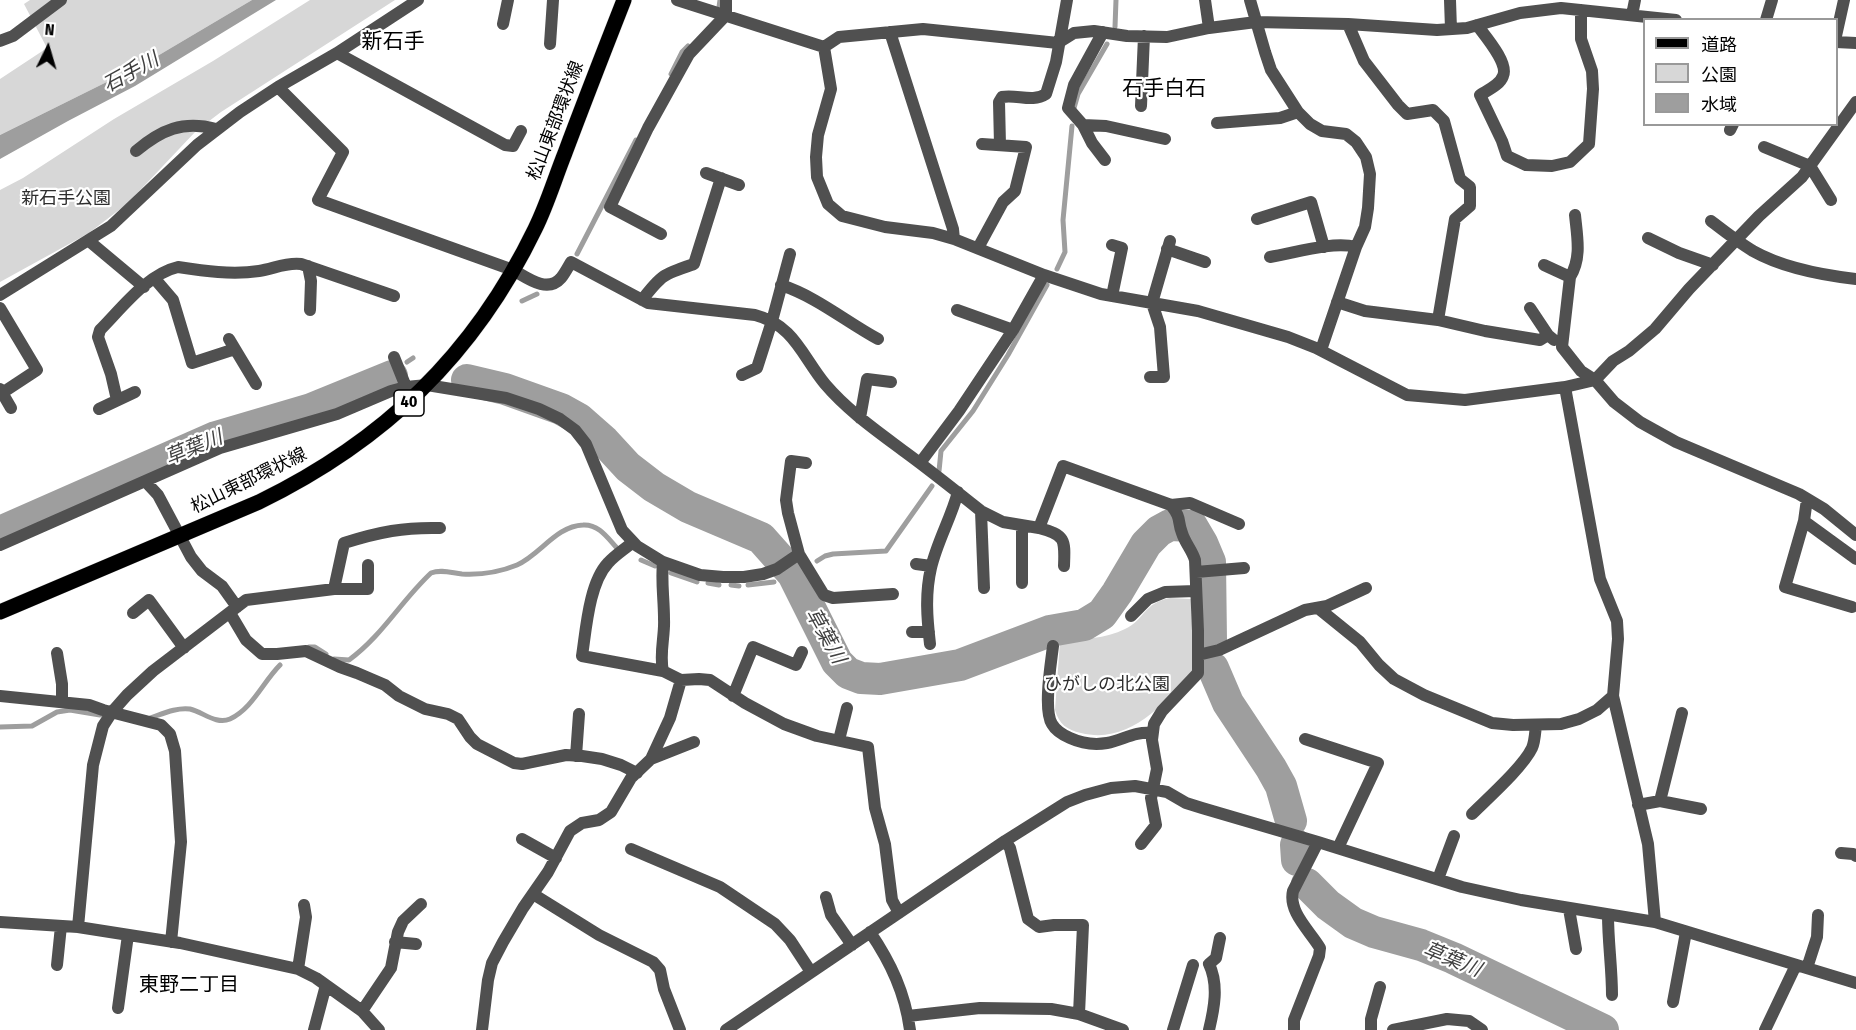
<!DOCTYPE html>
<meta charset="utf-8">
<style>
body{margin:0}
#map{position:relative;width:1856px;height:1030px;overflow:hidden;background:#fff;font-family:"Fira Sans Condensed","Noto Sans JP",sans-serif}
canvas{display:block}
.legend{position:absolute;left:1643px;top:18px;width:195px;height:108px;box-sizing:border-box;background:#fff;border:2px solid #999;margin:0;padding:8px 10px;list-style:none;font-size:18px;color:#000}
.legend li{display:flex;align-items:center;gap:12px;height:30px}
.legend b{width:30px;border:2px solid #999}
.north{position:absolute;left:18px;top:18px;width:60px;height:60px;-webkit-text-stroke:4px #fff;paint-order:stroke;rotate:5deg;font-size:16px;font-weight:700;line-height:24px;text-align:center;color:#000}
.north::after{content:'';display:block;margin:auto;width:21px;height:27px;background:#000;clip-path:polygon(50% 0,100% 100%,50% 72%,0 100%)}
</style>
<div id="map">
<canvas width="1856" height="1030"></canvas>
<ul class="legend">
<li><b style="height:8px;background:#000"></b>道路</li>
<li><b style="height:16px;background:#d7d7d7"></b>公園</li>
<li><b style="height:16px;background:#9e9e9e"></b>水域</li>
</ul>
<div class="north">N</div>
</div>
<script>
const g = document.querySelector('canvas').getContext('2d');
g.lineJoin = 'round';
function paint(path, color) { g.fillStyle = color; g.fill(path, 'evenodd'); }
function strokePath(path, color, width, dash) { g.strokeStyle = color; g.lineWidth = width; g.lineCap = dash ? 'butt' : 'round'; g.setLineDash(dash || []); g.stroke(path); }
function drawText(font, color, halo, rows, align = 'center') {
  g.font = font + ' "Fira Sans Condensed","Noto Sans JP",sans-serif'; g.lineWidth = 4.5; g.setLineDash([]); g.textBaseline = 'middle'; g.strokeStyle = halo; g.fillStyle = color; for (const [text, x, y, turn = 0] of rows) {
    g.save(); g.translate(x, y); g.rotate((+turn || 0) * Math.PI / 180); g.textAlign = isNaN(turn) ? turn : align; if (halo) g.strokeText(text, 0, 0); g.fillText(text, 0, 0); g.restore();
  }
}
paint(new Path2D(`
 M 30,0 L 252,0 L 149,61 L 0,135 L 0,79 L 47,48 L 24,4 Z
 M 310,0 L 395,0 L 221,112 L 196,131 L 128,203 L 89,233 L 0,282 L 0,190 L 23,178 L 114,119 L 213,61 Z
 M 1170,598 L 1191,599 L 1194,673 C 1163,704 1129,745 1081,733 C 1067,730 1059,724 1055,710 L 1060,641 C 1081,639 1106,639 1125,629 C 1145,620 1143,603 1170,598 Z`), '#d7d7d7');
paint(new Path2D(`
 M 252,0 L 276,0 L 135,86 L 68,121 L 0,159 L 0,135 L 149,61 Z`), '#9e9e9e');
strokePath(new Path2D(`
 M 719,7 L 720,0
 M 1115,27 L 1116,0
 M 671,74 L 682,52 L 688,46
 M 1074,108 L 1078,94 L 1107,44
 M 577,254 L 636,140
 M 1057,269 L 1065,252 L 1063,220 L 1072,126
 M 522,301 L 537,294
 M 407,362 L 413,358
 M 939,471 L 941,451 L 973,411 L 1008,355 L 1047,285
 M 641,560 L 655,566
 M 817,561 L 825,556 L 833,554 L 886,551 L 932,486
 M 671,573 L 697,582
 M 786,577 L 800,572
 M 708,583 L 719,585
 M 731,585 L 739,586
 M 748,585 L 774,582
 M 309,647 L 315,647 L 326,654
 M 334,659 L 349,660 C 382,636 401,601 431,573 C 441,569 452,573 462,574 C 481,575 500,572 517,565 C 540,555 556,526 583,525 C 598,524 607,537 616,547
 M 150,718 C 162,714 177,707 190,709 C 203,712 216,725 230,719 C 252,709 263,682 280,665
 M 0,727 L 32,726 L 57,712 L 70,710 L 100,715`), '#9e9e9e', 5);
strokePath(new Path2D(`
 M 467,380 L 505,389 L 561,409 L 579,419 L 604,441 L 628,467 L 654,487 L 688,507 L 761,538 L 793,574 L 837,662 L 848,673 L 861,678 L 880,679 L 960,665 L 1050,631 L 1084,625 L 1102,614 L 1117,593 L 1146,544 L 1159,531 L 1170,525 L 1192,526 L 1202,543 L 1210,562 L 1211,641
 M 0,532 L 216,437 L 311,409 L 392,376
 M 1213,668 L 1228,703 L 1271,768 L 1281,786 L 1291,821
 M 1296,845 L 1297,860
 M 1307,884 L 1328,905 L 1353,923 L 1374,932 L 1421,945 L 1453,958 L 1603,1030`), '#9e9e9e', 32);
const primary = new Path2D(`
 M 0,612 L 259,502 C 384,441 474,355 535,229 C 547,205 555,178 565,153 C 584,102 604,51 624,0`);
strokePath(primary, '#dbdbdb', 16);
strokePath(new Path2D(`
 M 677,0 L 824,47 L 831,89 L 818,135 L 816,157 L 817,177 L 828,204 L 842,216 L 885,227 L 933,233 L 954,239 L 1044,275 L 1101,294 L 1198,311 L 1288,337 L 1316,348 L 1407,395 L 1465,400 L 1565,387 L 1595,380 L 1613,361 L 1629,351 L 1655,329 L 1689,289 L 1759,216 L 1802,177 L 1856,102
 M 1205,0 L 1209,28
 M 1250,0 L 1265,52 L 1271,70 L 1298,112 L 1310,124 L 1322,131 L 1346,134 L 1356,142 L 1366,157 L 1370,174 L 1368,208 L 1365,227 L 1356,247 L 1321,350
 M 1450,0 L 1451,29
 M 1632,15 L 1635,0
 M 1766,20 L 1772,0
 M 503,24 L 508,0
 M 1348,24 L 1364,61 L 1398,105 L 1407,114 L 1433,110 L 1444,121 L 1460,179 L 1470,187 L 1470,206 L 1455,219 L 1438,320
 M 1477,25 C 1485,36 1509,63 1503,76 C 1500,85 1488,90 1480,95 L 1502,141 L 1507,156 L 1526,165 L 1552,166 L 1570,162 L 1589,144 L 1593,89 L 1592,71 L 1581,39 L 1581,10
 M 890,32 L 953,229 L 954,239
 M 1103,32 L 1074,85 L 1068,108 L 1083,125 L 1106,126 L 1165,139
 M 1836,36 L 1844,0
 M 0,41 L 13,36 L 61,0
 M 1836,42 L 1856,43
 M 550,44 L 553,0
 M 824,47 L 839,37 L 923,29 L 1058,43 L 1074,33 L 1094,31 L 1127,36 L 1167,37 L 1209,28 L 1256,22 L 1348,24 L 1437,30 L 1467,28 L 1520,13 L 1561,8 L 1676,20
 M 337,53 L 505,145 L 513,146 L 521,131
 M 278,87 L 343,152 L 318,200 L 513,270 C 526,277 547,294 561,278 C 565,273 568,267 571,262 L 648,303 L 755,315 C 794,325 802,356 825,384 C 848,411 877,431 905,452 C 931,471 956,491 981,511 L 1003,522 L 1039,528 L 1063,466 L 1171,505 C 1182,519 1177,520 1182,533 C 1185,543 1192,550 1195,560 L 1198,631 L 1198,673 L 1162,711 L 1154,724 L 1152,740 L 1157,769 L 1151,798 L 1156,825 L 1141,844
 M 1141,106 L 1144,36
 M 1217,123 L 1280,118 L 1298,112
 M 1083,125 L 1092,143 L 1105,160
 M 1730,130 L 1733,124
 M 1000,145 L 999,102 L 1002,97 C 1017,94 1032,103 1046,94 L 1056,62 L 1067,0
 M 1764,147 L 1810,166 L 1831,200
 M 136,151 C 161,130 183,120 216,129
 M 706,173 L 739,185
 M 1575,215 C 1577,236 1582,258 1570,277 L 1562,347 L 1581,371 L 1595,380 L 1614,402 L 1640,422 L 1676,442 L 1799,494 L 1824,509 L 1856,535
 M 1257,219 L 1311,202 L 1324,247
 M 1711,221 C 1724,231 1738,242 1753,251 C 1783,268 1821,275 1856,279
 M 661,234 L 610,207 L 648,128 L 689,54 L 726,15 L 726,0
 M 1648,238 L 1679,253 L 1713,265
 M 89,241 L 144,287
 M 1112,245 L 1122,248 L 1112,296
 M 978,248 L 1003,202 L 1015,191 L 1026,147 L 982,144
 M 1167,249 L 1205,262
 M 1270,257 C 1295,253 1332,241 1356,247
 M 1544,265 L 1570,277
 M 308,266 L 311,281 L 310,310
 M 155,279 L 173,300 L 192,363 L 235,349
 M 781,285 C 817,297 845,321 878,339
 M 0,295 L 111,226 L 197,145 L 240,112 L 278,87 L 337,53 L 418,0
 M 642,300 C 662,274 664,274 694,264 L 721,178
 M 1337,302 L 1365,311 L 1438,320 L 1485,331 L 1540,340 L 1548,335
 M 0,308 L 37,370 L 2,393
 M 1530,308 L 1548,335 L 1554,340
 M 957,310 L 1013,330
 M 229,339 L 256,384
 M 394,357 L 406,387
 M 742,375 L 757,368 L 772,321 L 790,254
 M 1150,377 L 1164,377 L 1160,327 L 1152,303 L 1170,241
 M 1565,387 L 1600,579 L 1617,621 L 1618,639 L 1613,696 L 1648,844 L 1655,922
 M 0,389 L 11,408
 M 117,400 L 111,374 L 98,337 L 100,330 C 121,309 147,274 178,267 C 204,271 232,275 259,271 C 273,269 286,262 301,264 L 394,296
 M 99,409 L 135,392
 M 860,418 L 867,379 L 891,382
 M 806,463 L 791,461 L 786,500 L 788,513 L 799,554 L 824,595 L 833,598 L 893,594
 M 920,463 L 959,411 L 1013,330 L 1044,275
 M 145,481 L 158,495 L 191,557 L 202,571 L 222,586 L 237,607
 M 1807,499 L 1804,521 L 1785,587 L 1852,607
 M 1171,505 L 1190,503 L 1239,524
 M 981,511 L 984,588
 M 1804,521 L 1856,559
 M 1039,528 C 1066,535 1065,540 1064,566
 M 633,542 C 625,549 615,555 608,563 C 589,583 586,630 582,656 L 663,671
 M 0,545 L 220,448 L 337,414 L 391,391 L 406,387 L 427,385 L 506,398 L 539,409 L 560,419 L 575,430 L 586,444 L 622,530 L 637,546 L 663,562 L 700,575 L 723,577 L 744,577 L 763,574 L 777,569 L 799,554
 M 663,562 C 661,582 664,598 664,619 C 665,636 659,654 663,671 L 681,680 L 699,679 L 710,680 L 745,703 L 784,724 L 817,736 L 868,747 L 875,808 L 885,844 L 892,900 L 899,913
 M 916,564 L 931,566
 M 1196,572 L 1244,568
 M 1022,583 L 1022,526
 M 334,589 L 368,589 L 368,565
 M 1318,608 L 1360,642 L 1379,665 L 1394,679 L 1424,695 L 1492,723 L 1513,725 L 1561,724 L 1579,719 L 1597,710 L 1613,696
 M 133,613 L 149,600 L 184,648
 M 230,613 L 246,640 L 262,654 L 277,654 L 306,651 L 340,667 L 357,673 L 385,685 L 399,696 L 425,709 L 448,714 L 458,719 L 470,737 L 477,744 L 514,763 L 522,764 L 566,755 L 582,756 L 602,759 L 621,765 L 637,773
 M 1131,616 L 1148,599 L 1165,592 L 1196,591
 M 912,632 L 929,632
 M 930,644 C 927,618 925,594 931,568 C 937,542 951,518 958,492
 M 1053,646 C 1051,663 1043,710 1052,724 C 1056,731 1063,735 1070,738 C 1081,743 1095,745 1107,743 C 1123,740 1135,731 1152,733
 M 57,653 L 62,684 L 62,702
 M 1198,655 L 1219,650 L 1305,610 L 1327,606 L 1366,588
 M 0,696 L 89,705 L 103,710 L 161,725 L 170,734 L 175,751 L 181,842 L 171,942
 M 733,696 L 753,647 L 796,665 L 802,652
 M 1305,739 L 1378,763 L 1338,848
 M 839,740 L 847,708
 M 576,756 L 579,714
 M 651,759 L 694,742
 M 1660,801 L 1682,713
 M 1638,805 L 1660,801 L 1701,809
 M 1472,814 C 1488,798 1523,767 1532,748 C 1535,741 1535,733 1536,725
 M 522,839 L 556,858
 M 1005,841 L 1010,848 L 1028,919 L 1039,927 L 1054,925 L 1083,925 L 1079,1014
 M 631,849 L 720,887 L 775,924 L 790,940 L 811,972
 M 1841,853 L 1853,854 L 1856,856
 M 1438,879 L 1454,836
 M 533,894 L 599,935 L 653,962 L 660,970 L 664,989 L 680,1030
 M 826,897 L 831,915 L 852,945
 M 1569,909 L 1576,949
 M 1608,915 C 1608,942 1612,968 1612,995
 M 0,922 L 78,927 L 180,943 L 298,969 L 316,978 L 362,1011 L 379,1030
 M 78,927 L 93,765 L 103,726 L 112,712 L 127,695 L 153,671 L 246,600 L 334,589 L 344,543 C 379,532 404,527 440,528
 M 870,932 C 891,963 905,993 910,1030
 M 395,942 L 416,944
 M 57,965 L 61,926
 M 1807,968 L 1817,937 L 1818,915
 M 298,969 L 306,917 L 304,905
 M 1673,1002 L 1686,932
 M 118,1008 L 128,935
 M 362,1011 L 391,968 L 398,932 L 403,921 L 421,904
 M 908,1016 L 980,1008 L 1051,1009 L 1079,1014 L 1123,1030
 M 314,1030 L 326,985
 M 482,1030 L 488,980 L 492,963 L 503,942 L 523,908 L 548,872 L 570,831 L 582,823 L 599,820 L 611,812 L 631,778 L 651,759 L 670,718 L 681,680
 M 726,1030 L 1005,841 L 1067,802 L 1085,795 L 1111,788 L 1135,786 L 1167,792 L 1186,803 L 1202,808 L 1318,842 L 1462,887 L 1521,900 L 1655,922 L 1856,983
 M 1173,1030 L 1193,965
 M 1209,1030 C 1214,1009 1219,985 1209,964 L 1216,958 L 1220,938
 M 1294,1030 L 1294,1020 L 1319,956 L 1320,948 C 1310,931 1288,912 1293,891 L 1318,842
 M 1371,1030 L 1371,1019 L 1380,987
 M 1393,1030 L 1447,1019 L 1469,1021 L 1482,1030
 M 1765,1030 L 1796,965`), '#505050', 12);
strokePath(primary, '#000', 15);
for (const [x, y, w] of [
 [409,403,30]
]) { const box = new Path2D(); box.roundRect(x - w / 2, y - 13, w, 26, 4.5); g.fillStyle = '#fff'; g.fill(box); strokePath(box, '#000', 1.5); }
drawText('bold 16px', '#000', null, [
 ["40",409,403]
]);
drawText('18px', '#000', '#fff', [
 ["松山東部環状線",556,121,-69],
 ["松山東部環状線",249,481,-26]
]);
drawText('18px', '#2e2e2e', '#fff', [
 ["新石手公園",66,199],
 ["ひがしの北公園",1107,685]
]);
drawText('italic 20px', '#3f3f3f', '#fff', [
 ["石手川",131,73,-29],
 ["草葉川",194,448,-22],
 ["草葉川",825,636,61],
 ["草葉川",1452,960,22]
]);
drawText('20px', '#000', '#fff', [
 ["東野二丁目",189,985]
]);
drawText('21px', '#000', '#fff', [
 ["新石手",393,42],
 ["石手白石",1164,89]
]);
</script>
